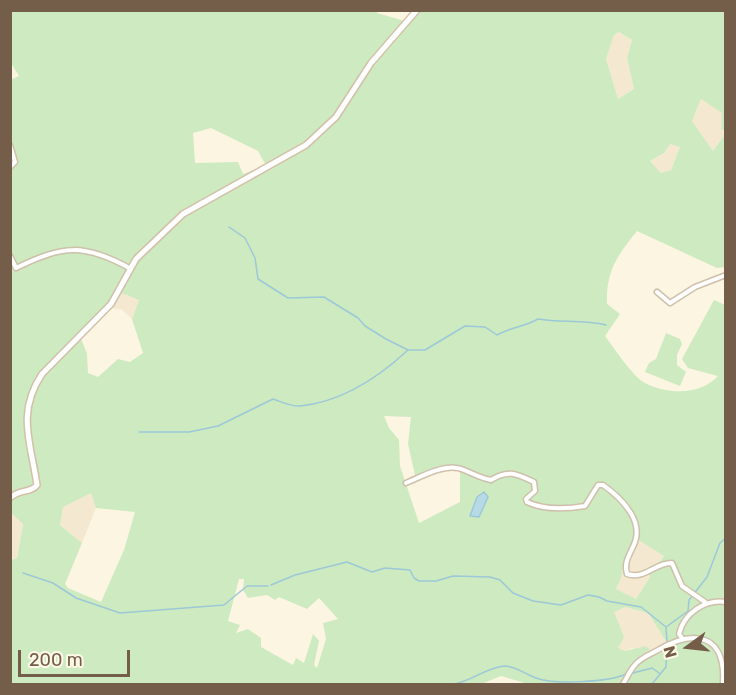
<!DOCTYPE html>
<style>
body{margin:0}
#map{position:relative;width:736px;height:695px;overflow:hidden;background:#fcf5e2;font-family:Rubik,sans-serif}
canvas{display:block}
.frame{position:absolute;inset:0;border:12px solid #745d49;pointer-events:none}
.north{position:absolute;left:658px;top:617px;width:60px;height:60px;-webkit-text-stroke:4px #fff9e8;paint-order:stroke;rotate:255deg;font-size:16px;font-weight:700;line-height:24px;text-align:center;color:#745d49}
.north::after{content:'';display:block;margin:auto;width:21px;height:27px;background:#745d49;clip-path:polygon(50% 0,100% 100%,50% 72%,0 100%)}
.scale{position:absolute;left:18px;top:650px;width:112px;height:27px;box-sizing:border-box;border:3px solid #745d49;border-top:0;padding-left:8px;font-size:18px;line-height:21px;white-space:nowrap;color:#745d49;-webkit-text-stroke:4px #fff9e8;paint-order:stroke}
</style>
<div id="map">
<canvas width="736" height="695"></canvas>
<div class="frame"></div>
<div class="north">N</div>
<div class="scale">200 m</div>
</div>
<script>
const g = document.querySelector('canvas').getContext('2d');
g.lineJoin = 'round';
function paint(path, color) { g.fillStyle = color; g.fill(path, 'evenodd'); }
function strokePath(path, color, width, dash) { g.strokeStyle = color; g.lineWidth = width; g.lineCap = dash ? 'butt' : 'round'; g.setLineDash(dash || []); g.stroke(path); }
paint(new Path2D(`
 M 619,32 L 632,40 L 627,58 L 634,89 L 618,99 L 606,59 L 614,35 Z
 M 701,99 L 723,113 L 721,129 L 725,134 L 713,151 L 692,121 Z
 M 670,144 L 680,147 L 671,170 L 661,173 L 650,161 L 664,153 Z
 M 116,291 L 139,300 L 132,319 L 121,309 L 106,308 Z
 M 91,492 L 96,508 L 82,543 L 60,525 L 63,507 Z
 M 10,512 L 23,524 L 17,558 L 11,560 Z
 M 634,537 L 664,556 L 649,574 L 650,577 L 636,599 L 616,589 L 621,578 L 626,554 Z
 M 625,607 L 648,613 L 669,646 L 654,655 L 632,648 L 625,651 L 618,649 L 613,612 Z`), '#f4e8d1');
paint(new Path2D(`
 M 377,10 L 377,13 L 408,22 L 419,10 L 725,11 L 725,132 L 721,129 L 722,113 L 701,99 L 692,121 L 713,151 L 725,134 L 725,267 L 717,268 L 637,231 C 617,256 606,271 607,304 L 620,314 L 605,336 C 614,348 633,377 645,383 C 668,395 701,395 718,376 L 688,368 L 682,359 L 714,300 L 725,305 L 725,684 L 528,684 L 501,676 L 481,684 L 11,684 L 11,560 L 17,558 L 23,524 L 10,512 L 10,80 L 19,76 L 11,63 L 10,11 ZM 619,32 L 632,40 L 627,58 L 634,89 L 618,99 L 606,59 L 614,35 ZM 211,128 L 258,151 L 268,169 L 262,167 L 243,174 L 238,162 L 195,163 L 193,133 ZM 670,144 L 680,147 L 671,170 L 661,173 L 650,161 L 664,153 ZM 116,291 L 139,300 L 132,319 L 143,353 L 130,362 L 118,359 L 98,377 L 88,373 L 87,354 L 80,336 L 106,308 ZM 384,416 L 411,417 L 408,444 L 415,475 C 431,476 443,468 460,470 L 460,502 L 419,523 L 400,466 L 399,440 L 389,428 ZM 91,493 L 96,508 L 135,512 L 124,550 L 101,602 L 68,588 L 65,584 L 82,543 L 60,525 L 63,507 ZM 635,538 L 664,556 L 649,575 L 650,577 L 636,599 L 616,589 L 621,578 L 626,554 ZM 239,579 L 244,579 L 243,590 L 248,598 L 267,595 L 275,600 L 279,597 L 307,609 L 319,598 L 338,619 L 323,623 L 326,639 L 317,668 L 314,665 L 319,641 L 313,634 L 304,663 L 296,658 L 293,665 L 261,647 L 261,638 L 248,629 L 236,633 L 240,625 L 228,621 ZM 625,607 L 648,613 L 669,646 L 654,655 L 646,646 L 625,651 L 618,648 L 624,637 L 614,612 Z
 M 666,333 L 680,339 L 682,344 L 677,355 L 677,365 L 686,372 L 680,386 L 645,372 L 649,363 L 656,359 Z`), '#cdeac1');
const water = new Path2D(`
 M 484,492 L 488,497 L 479,517 L 470,516 L 477,497 Z`);
paint(water, '#b7dae6');
strokePath(water, '#9dc8d7', 1.5);
strokePath(new Path2D(`
 M 229,227 L 245,238 L 255,258 L 258,279 L 288,298 L 324,297 L 358,318 L 365,326 L 386,339 L 408,350
 M 139,432 L 189,432 L 218,426 L 273,399 C 282,402 292,407 300,406 C 341,402 379,377 408,350 L 425,350 L 465,326 L 485,327 L 497,335 C 511,327 524,327 538,319 C 561,323 583,319 606,325
 M 23,573 L 53,583 L 76,598 L 120,613 L 224,605 L 247,586 L 268,586
 M 271,585 L 295,575 L 347,562 L 372,572 L 385,568 L 410,570 L 414,578 L 419,581 L 436,581 L 453,576 L 490,577 L 500,580 L 513,593 L 533,601 L 561,605 L 588,595 L 599,597 L 607,601 L 641,607 L 666,627
 M 667,643 L 666,627 L 688,611 L 689,600 L 707,577 L 720,543 L 726,538
 M 633,673 L 652,668 L 659,673
 M 454,684 C 472,681 487,667 505,666 C 515,666 527,675 536,678 C 554,685 609,682 626,674
 M 652,684 L 666,667 L 667,650`), '#9dc8d7', 1.5);
const street = new Path2D(`
 M 10,145 L 15,162 L 10,167
 M 10,256 L 16,268 C 63,245 84,243 131,269
 M 657,292 L 670,303 L 695,287 L 726,275
 M 406,483 C 423,476 446,462 464,470 C 474,474 480,478 491,480 C 508,469 517,474 534,482 L 535,491 L 526,499 L 527,502 C 544,510 567,509 585,506 L 598,485 L 603,485 C 620,497 643,519 635,542 C 631,553 623,562 627,574 C 645,580 656,562 672,563 L 682,586 L 705,602
 M 682,638 L 679,634 C 684,613 705,599 726,602
 M 623,684 C 627,678 630,670 635,665 C 640,658 651,654 658,650 C 696,628 726,635 723,684`);
const secondary = new Path2D(`
 M 10,498 C 20,488 30,494 37,485 C 31,443 16,413 42,374 L 111,304 L 136,259 L 183,214 L 306,145 L 336,117 L 371,63 L 417,10`);
strokePath(street, '#cfc0ac', 7);
strokePath(secondary, '#d3c0a9', 8);
strokePath(street, '#fff', 4);
strokePath(secondary, '#fff', 5);
</script>
